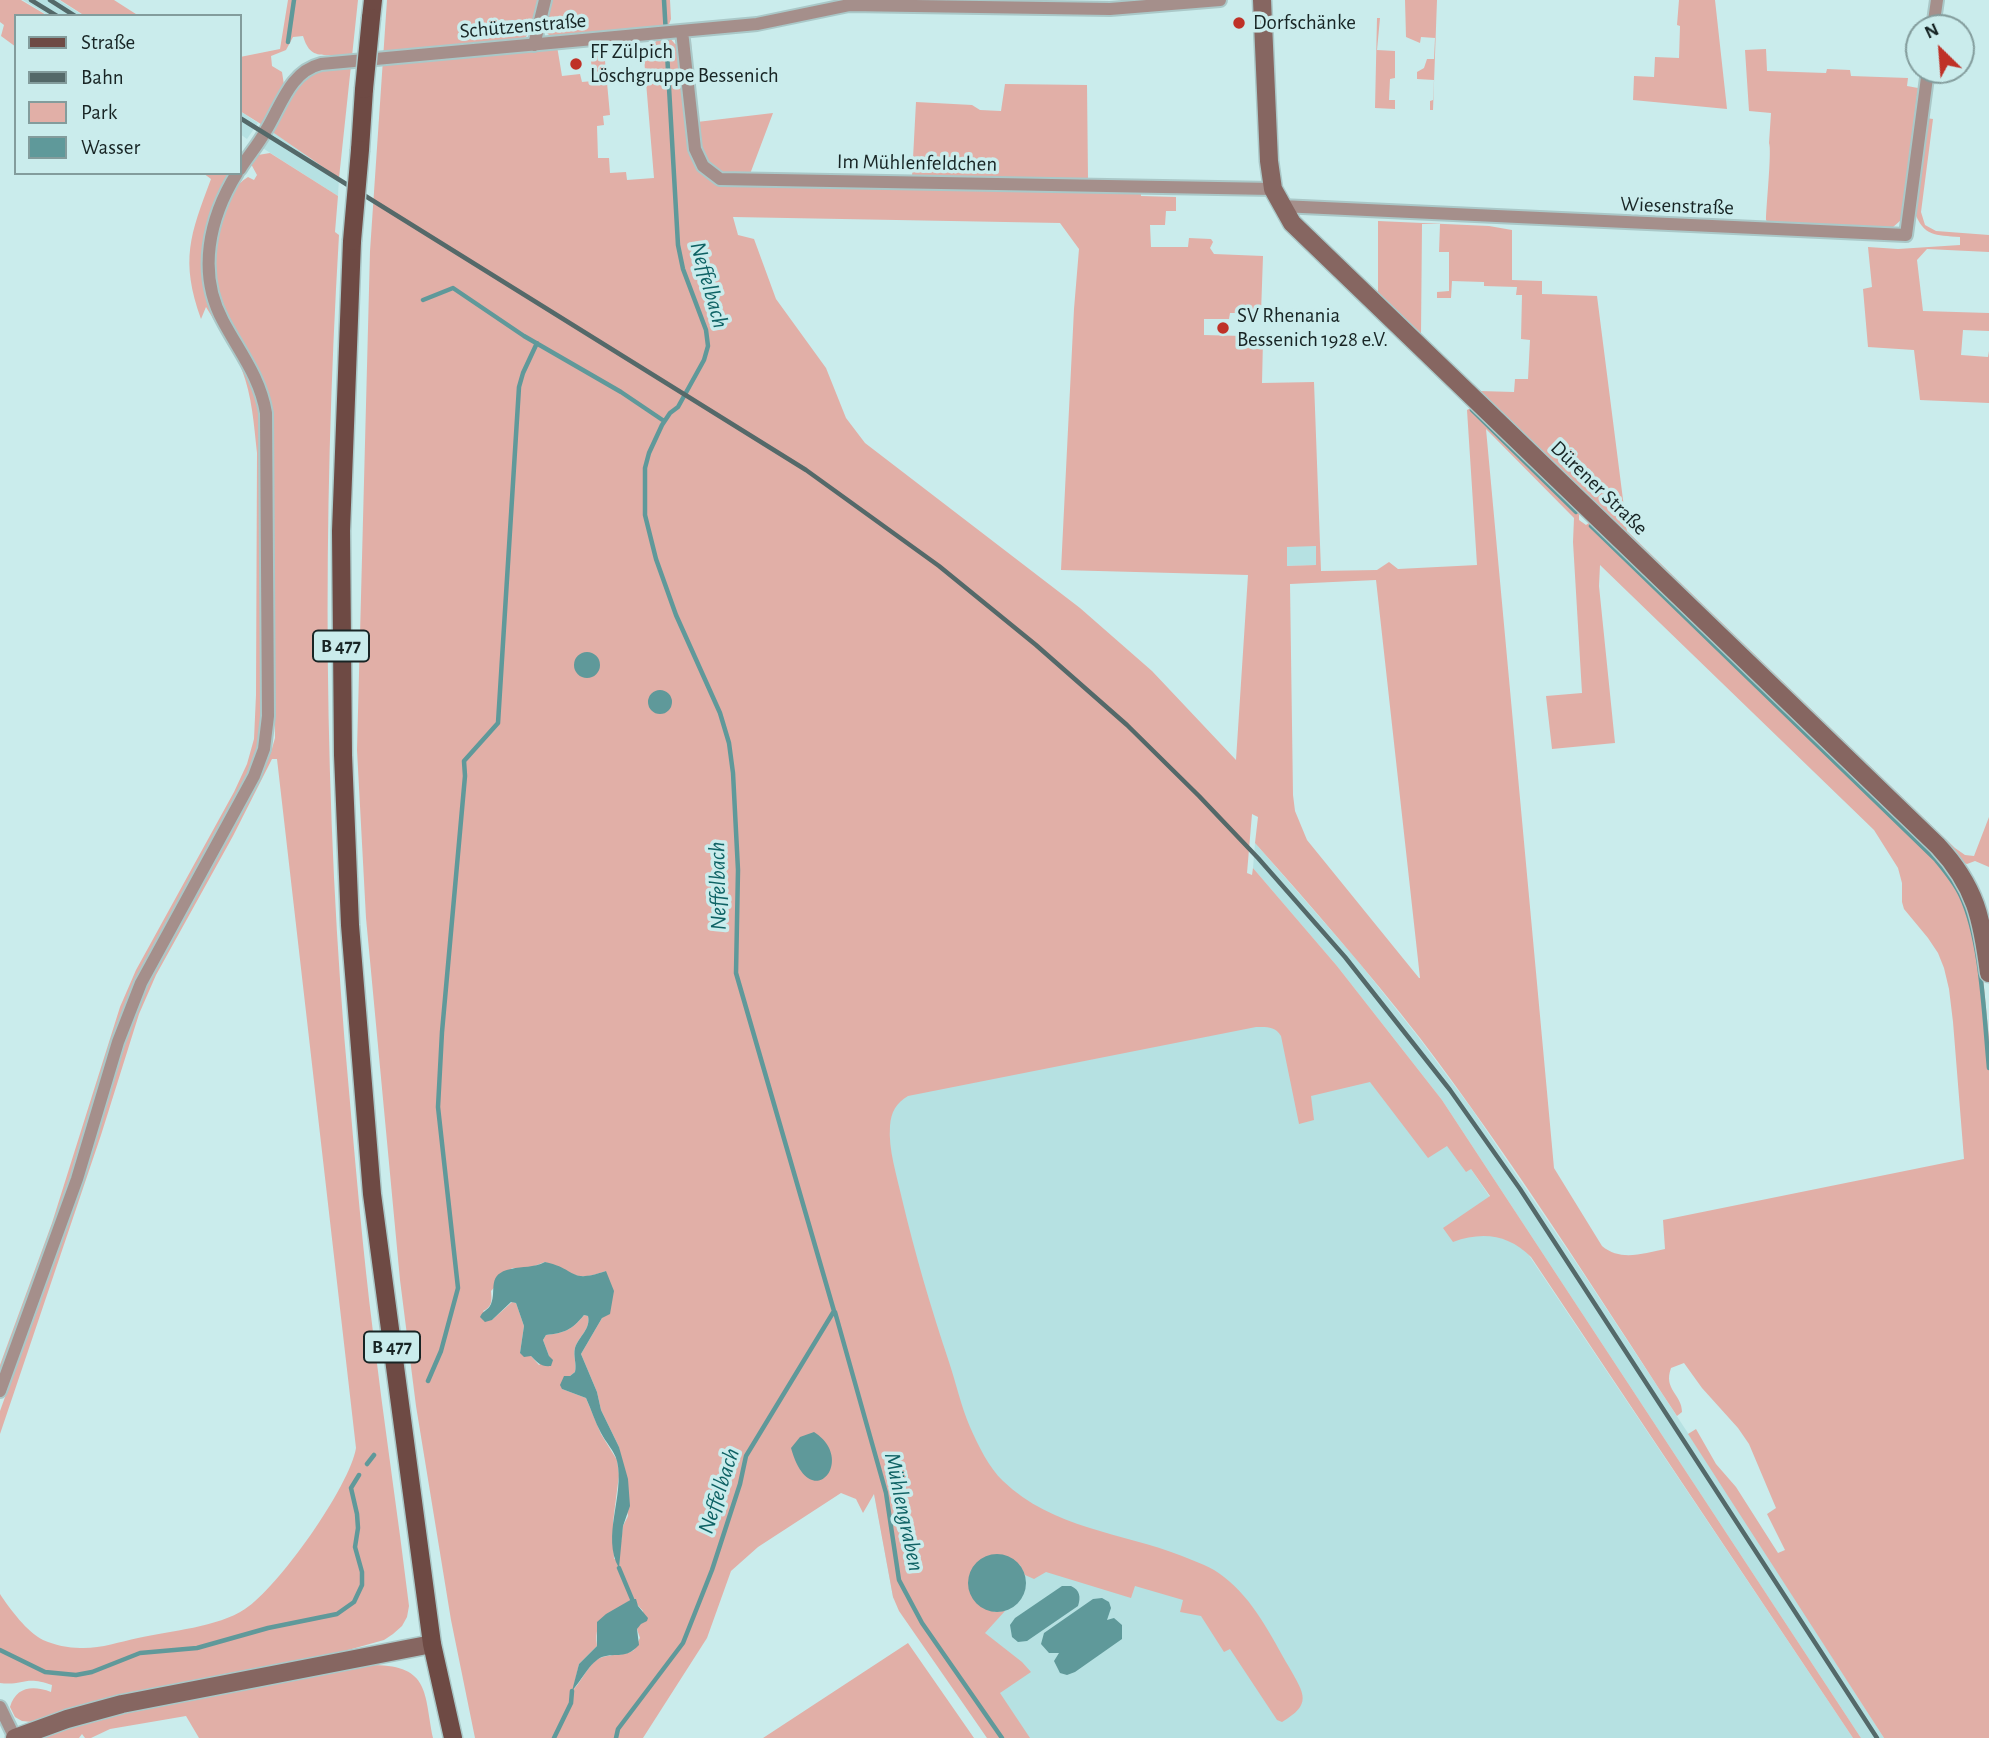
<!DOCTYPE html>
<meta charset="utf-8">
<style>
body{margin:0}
#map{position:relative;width:1989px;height:1738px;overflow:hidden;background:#caecec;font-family:"Alegreya Sans",sans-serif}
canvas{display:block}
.legend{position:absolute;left:14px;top:14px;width:228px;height:161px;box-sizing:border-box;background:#caecec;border:2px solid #839c9c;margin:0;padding:9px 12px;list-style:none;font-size:21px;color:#182525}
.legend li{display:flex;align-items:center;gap:14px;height:35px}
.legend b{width:35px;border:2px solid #839c9c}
.north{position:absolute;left:1905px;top:14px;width:70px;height:70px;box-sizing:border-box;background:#caecec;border:2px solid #839c9c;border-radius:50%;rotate:335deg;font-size:19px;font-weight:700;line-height:28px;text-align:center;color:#182525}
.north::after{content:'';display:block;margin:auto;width:24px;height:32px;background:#bf3127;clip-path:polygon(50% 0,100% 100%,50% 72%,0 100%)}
</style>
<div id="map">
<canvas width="1989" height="1738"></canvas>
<ul class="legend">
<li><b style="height:9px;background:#6e4a44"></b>Straße</li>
<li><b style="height:9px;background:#546969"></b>Bahn</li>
<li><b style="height:19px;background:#e1afa7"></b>Park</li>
<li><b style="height:19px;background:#5f999a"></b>Wasser</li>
</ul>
<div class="north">N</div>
</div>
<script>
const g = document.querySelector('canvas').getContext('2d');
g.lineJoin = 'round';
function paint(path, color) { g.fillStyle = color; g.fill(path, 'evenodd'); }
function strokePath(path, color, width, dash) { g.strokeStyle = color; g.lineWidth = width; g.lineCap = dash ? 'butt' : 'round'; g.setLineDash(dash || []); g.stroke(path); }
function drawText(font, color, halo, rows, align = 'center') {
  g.font = font + ' "Alegreya Sans",sans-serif'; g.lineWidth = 7; g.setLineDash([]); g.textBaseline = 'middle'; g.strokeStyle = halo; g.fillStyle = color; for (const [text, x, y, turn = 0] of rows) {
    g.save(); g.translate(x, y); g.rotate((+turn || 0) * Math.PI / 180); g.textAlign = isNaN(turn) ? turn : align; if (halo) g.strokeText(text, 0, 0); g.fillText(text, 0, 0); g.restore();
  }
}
paint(new Path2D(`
 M 23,0 L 59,0 L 84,16 L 49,16 Z
 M 240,111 L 258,123 L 247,139 L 240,134 Z
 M 273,132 L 339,178 L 338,196 L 261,147 Z
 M 1316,545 L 1317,565 L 1287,566 L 1286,547 Z
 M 1255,843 L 1357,960 L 1419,1038 L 1471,1108 L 1577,1264 L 1743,1517 L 1884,1738 L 1861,1738 L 1442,1100 L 1337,966 L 1253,868 Z
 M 1205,988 L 1432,1111 L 1853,1738 L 987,1738 L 893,1597 L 874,1493 L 904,1454 L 855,1054 Z`), '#b6e1e2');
paint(new Path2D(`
 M 0,0 L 21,0 L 48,16 L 16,16 L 16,47 L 1,36 L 4,25 L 0,22 Z
 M 60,0 L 114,0 L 139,16 L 85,16 Z
 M 288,0 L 358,0 L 339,178 L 271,131 C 286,104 296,72 329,69 L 331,55 C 314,56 308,52 303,36 L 293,37 L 286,50 L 271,56 L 272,66 L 282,72 L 284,85 L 264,126 L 240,111 L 240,57 L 280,49 Z
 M 387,0 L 670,0 L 671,19 L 668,27 L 553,37 L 533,26 L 526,37 L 521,39 L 403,52 L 557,46 L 562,76 L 580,74 L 582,82 L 593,81 L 590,51 L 604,50 L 610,115 L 603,116 L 604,125 L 597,126 L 598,158 L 609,158 L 610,173 L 626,172 L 627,180 L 654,178 L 643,46 L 654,44 L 658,39 L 669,37 L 675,44 L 691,42 L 697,122 L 773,113 L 750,174 L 912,177 L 916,102 L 972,105 L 980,110 L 1001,111 L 1005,84 L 1087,85 L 1088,179 L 1141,181 L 1141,196 L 1176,197 L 1176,211 L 1166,211 L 1165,225 L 1150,225 L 1151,247 L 1188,247 L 1189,238 L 1211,239 L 1213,242 L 1210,248 L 1214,254 L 1263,256 L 1261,313 L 1230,313 L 1229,319 L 1204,319 L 1204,335 L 1243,336 L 1263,340 L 1262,383 L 1314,382 L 1321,571 L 1377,570 L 1389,562 L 1398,569 L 1477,565 L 1467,410 L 1472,407 L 1579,510 L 1579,520 L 1586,525 L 1590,522 L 1946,866 L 1969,906 L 1982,967 L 1989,1038 L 1989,1738 L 1884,1738 L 1688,1434 L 1696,1429 L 1716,1464 L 1736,1487 L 1778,1553 L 1785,1550 L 1767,1514 L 1776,1508 L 1749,1444 L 1738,1428 L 1702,1388 L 1684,1363 L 1671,1368 C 1663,1390 1682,1394 1682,1412 L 1677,1416 C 1594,1289 1512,1159 1420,1038 C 1368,971 1312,907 1255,843 L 1258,817 L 1252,814 L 1247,873 L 1252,875 L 1253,868 L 1337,966 L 1442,1100 L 1861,1738 L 1853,1738 L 1531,1257 C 1509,1235 1483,1231 1453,1242 L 1443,1228 L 1490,1196 L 1471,1169 L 1466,1172 L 1447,1146 L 1428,1158 L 1370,1082 L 1311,1096 L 1314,1120 L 1299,1124 L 1281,1036 C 1275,1026 1267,1027 1256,1027 L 908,1096 C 896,1103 891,1112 890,1126 C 888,1149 897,1176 902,1199 C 915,1254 931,1308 949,1362 C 956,1383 961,1406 970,1427 C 978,1445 989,1468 1003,1481 C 1053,1529 1121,1532 1182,1556 C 1197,1562 1212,1567 1224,1577 C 1254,1600 1271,1636 1289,1667 C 1305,1695 1312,1704 1282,1722 L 1277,1720 L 1230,1649 L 1224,1652 L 1201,1616 L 1180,1612 L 1183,1600 L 1135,1586 L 1131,1598 L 1046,1572 L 1034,1579 L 1025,1575 L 1020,1565 L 990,1555 L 980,1560 L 972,1569 L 994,1612 L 1005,1611 L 985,1633 L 1022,1662 L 1031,1672 L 1000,1693 L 1030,1738 L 987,1738 L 899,1611 L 893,1597 L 874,1494 L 863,1513 L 856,1499 L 841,1493 L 758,1547 L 731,1571 L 707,1638 L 643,1738 L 475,1738 L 451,1620 L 416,1406 L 400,1280 L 366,918 L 357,750 L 370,251 ZM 733,217 L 1060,223 L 1079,249 L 1074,309 L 1061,570 L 1248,575 L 1236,760 L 1152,671 L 1080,608 L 865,443 L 846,418 L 826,368 L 776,299 L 754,239 L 738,235 ZM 1486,429 L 1574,518 L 1573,542 L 1582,693 L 1546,696 L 1552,749 L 1615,743 L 1599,586 L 1600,565 L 1874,830 L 1898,868 L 1902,883 L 1902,902 L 1904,909 L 1928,938 L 1938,953 L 1944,968 L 1949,989 L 1953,1022 L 1964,1159 L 1663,1220 L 1665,1249 C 1644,1253 1621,1262 1602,1246 L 1554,1168 ZM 1316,546 L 1316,565 L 1287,566 L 1287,547 ZM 1376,580 L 1420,978 L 1419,978 L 1307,840 L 1295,811 L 1293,795 L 1290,584 ZM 545,1262 C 573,1274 576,1282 606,1271 L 602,1318 L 581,1354 L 597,1392 L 601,1410 L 619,1447 L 628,1516 L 623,1526 L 619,1557 L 614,1559 L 613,1522 L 619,1475 L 617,1460 L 601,1434 L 586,1398 L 562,1389 L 570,1376 L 575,1372 C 577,1364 573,1356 575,1348 C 579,1336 591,1329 588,1316 L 584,1315 C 572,1330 564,1333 546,1335 L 543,1340 L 549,1356 L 539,1365 L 531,1356 L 520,1353 L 524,1326 L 516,1303 L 512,1302 L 492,1320 L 483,1311 C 492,1307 492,1301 491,1291 L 512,1268 L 526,1269 ZM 632,1599 L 643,1611 L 637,1629 L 640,1638 L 634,1650 C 623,1657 612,1653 600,1658 C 589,1663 582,1681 573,1690 L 579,1664 L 597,1646 C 593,1615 612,1614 632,1599 Z
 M 1405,0 L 1437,0 L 1433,110 L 1430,110 L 1430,101 L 1433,100 L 1434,80 L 1417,79 L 1417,72 L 1424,68 L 1427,59 L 1434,59 L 1435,38 L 1421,37 L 1420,43 L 1406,37 Z
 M 1679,0 L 1715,0 L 1727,109 L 1633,100 L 1634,76 L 1654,77 L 1655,57 L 1679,58 L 1680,26 L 1677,25 Z
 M 1377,18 L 1380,18 L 1377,50 L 1395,51 L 1395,78 L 1390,79 L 1389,100 L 1395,100 L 1395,109 L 1375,108 Z
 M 1766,49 L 1767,71 L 1826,73 L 1827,69 L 1850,70 L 1851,76 L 1908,78 L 1907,86 L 1918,88 L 1901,220 L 1892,228 L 1768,223 L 1766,220 C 1766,207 1772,150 1769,143 L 1771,113 L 1749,111 L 1745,50 Z
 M 1926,118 L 1933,119 L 1921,212 L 1925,225 L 1936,231 L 1989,235 L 1989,252 L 1927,249 L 1917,260 L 1923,311 L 1989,313 L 1989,331 L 1963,330 L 1961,355 L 1988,357 L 1989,351 L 1989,403 L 1920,400 L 1914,350 L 1868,347 L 1863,289 L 1872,287 L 1868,247 L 1898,249 L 1960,245 L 1960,237 C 1935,235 1924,237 1914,211 Z
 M 261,147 L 258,155 L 270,153 L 338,196 L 335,232 L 339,235 C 322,520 323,806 349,1091 C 356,1171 363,1252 373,1332 C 384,1424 398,1515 409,1606 L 407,1617 L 402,1626 L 393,1634 L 384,1640 L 341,1652 L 83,1706 L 32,1722 L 22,1721 L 15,1717 L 10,1707 C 16,1687 32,1685 51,1692 L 52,1685 C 25,1675 23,1686 0,1683 L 0,1594 C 10,1609 27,1632 43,1640 C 54,1645 69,1648 80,1648 C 99,1649 119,1642 138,1638 C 170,1631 218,1627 245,1609 C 278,1588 350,1486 356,1448 L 277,759 L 272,759 L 233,836 L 156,975 L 139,1014 L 101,1135 L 0,1434 L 0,1411 L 54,1261 L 139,1002 L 152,973 L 250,796 L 271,752 L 275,738 L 271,403 C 249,332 191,294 224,212 C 230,198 234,185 248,177 L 254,180 L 257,175 L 251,164 Z
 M 203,173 L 228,173 L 229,176 L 219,194 L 206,230 L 203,266 L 261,406 L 262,731 L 257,753 L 249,775 L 150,955 L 0,1376 L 0,1365 L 52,1223 L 120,1007 L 136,970 L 234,792 L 247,764 L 254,739 L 256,695 L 257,453 C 254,425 252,396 242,370 C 233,348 218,327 206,307 L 201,319 C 180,260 190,235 211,179 Z
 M 1378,221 L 1489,226 L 1512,230 L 1512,280 L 1542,281 L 1542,294 L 1597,296 L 1627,531 L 1955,848 L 1965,855 L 1974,856 L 1989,817 L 1989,867 L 1975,861 L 1967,864 L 1961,862 L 1479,396 L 1481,393 L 1479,391 L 1514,392 L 1515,379 L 1528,379 L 1530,340 L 1521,339 L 1522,295 L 1516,295 L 1517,287 L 1484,286 L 1484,282 L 1452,281 L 1451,298 L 1437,298 L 1437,292 L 1449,291 L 1449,252 L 1439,252 L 1440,224 L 1422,224 L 1421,335 L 1378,295 Z
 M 908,1643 L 974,1738 L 763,1738 Z
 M 374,1665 C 430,1666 424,1693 433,1738 L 199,1738 L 186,1716 L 110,1729 L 91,1738 L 85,1738 L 82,1734 L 79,1738 L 39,1738 L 97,1717 L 348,1667 Z`), '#e1afa7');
paint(new Path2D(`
 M574 665a13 13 0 1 1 26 0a13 13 0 1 1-26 0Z
 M648 702a12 12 0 1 1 24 0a12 12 0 1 1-24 0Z
 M 545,1262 C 578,1269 568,1284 606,1271 L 614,1291 L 610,1314 L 602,1318 L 581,1354 L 597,1392 L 601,1410 L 619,1447 L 628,1479 L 630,1506 L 623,1526 L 619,1568 C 601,1536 625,1496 617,1461 C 614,1450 606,1443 601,1433 C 595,1422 591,1409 586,1398 L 562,1389 L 560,1385 L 564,1376 L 570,1376 L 575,1372 C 577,1364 573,1356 575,1348 C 579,1336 591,1329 588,1316 L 584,1315 C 572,1330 564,1333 546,1335 L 543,1340 L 549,1356 L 553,1360 L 551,1366 C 541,1367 538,1363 531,1356 L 524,1357 L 520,1353 L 524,1326 L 516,1303 L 511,1302 L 492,1320 L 485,1322 L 480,1317 C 483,1310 488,1311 491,1304 C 497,1290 486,1274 511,1269 C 523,1266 533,1268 545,1262 Z
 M 814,1432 C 858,1460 810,1517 791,1448 L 800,1437 Z
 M968 1583a29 29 0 1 1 58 0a29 29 0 1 1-58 0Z
 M 1062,1586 L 1071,1586 C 1080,1590 1081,1597 1078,1606 L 1027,1641 L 1018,1642 L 1012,1637 L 1010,1625 L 1015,1618 Z
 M 1102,1598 L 1109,1602 L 1111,1608 L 1107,1620 L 1114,1618 L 1122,1625 L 1122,1639 L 1075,1672 L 1067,1675 L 1060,1673 L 1054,1661 L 1059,1653 L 1049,1653 L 1041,1644 L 1044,1633 L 1093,1599 Z
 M 632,1599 L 636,1599 L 638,1606 L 648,1618 L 647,1621 L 641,1624 L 637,1629 L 639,1645 C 625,1660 617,1652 602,1657 C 590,1662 581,1681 572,1691 L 579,1664 L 597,1646 L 597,1622 L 606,1614 Z`), '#5f999a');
strokePath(new Path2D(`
 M 288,42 L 294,0
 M 423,300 L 453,288 L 524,336 L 621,392 L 664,421
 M 1472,410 L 1576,512
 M 1591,526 L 1936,860 C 1946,872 1955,883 1961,896 C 1982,941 1984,1018 1989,1068
 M 835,1312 L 886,1493 L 899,1580 L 922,1623 L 1002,1738
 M 428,1381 L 441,1351 L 458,1288 L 438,1107 L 442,1032 L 465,776 L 464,761 L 498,723 L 519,387 L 523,373 L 537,343
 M 367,1464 L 374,1455
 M 619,1568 L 632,1599
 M 0,1650 L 45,1672 L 76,1675 L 92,1672 L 140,1653 L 197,1648 L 268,1628 L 337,1614 L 354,1602 L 362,1585 L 362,1572 L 355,1547 L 358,1528 L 357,1514 L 351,1488 L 359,1475
 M 554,1738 L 571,1703 L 572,1691
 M 616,1738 L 618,1729 L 683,1643 L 712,1570 L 740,1484 L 746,1456 L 834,1311 L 736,973 L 738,870 L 733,773 L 729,743 L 720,713 L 676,615 L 656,559 L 645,515 L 645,468 L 649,453 L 662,425 L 670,413 L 678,407 L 704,360 L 708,346 L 706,330 L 683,269 L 678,245 L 664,0`), '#5f999a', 4.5);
const street = new Path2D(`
 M 1933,28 L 1937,0
 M 682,31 L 695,149 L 703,166 L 720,179 L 1273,189
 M 534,45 L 545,0
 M 240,169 C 248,156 258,145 265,132 C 281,107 289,72 321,64 L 757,24 L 849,5 L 1110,9 L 1220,0
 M 1281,206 L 1906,235 L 1928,70
 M 0,1391 L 77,1179 L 118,1042 L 141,983 L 254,776 L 264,749 L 268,716 L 266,413 C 260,377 240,353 223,321 C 197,273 209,218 237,173
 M 0,1707 L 15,1738`);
const secondary = new Path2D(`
 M 1262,0 L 1269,161 L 1273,189 L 1292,223 L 1938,846 C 1976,887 1982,919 1989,973
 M 15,1738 L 67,1719 L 122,1704 L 432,1644`);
const primary = new Path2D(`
 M 371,18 L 373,0
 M 360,150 L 364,89
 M 352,241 L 341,531 L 343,755 L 350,925 L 372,1194 L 432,1644 L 453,1738`);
strokePath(street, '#aac8c8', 16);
strokePath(secondary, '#aac8c8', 21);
strokePath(primary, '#aac8c8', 21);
strokePath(street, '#a58f8b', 12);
strokePath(secondary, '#866661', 18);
strokePath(primary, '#6e4a44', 18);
strokePath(new Path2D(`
 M 31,0 L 57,16
 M 50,0 L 75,16
 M 240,118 L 806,470 L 939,566 L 1036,645 L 1127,725 L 1199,796 L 1258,858 L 1345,957 L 1450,1090 L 1520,1189 L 1877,1738`), '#546969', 4.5);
const primaryBridge = new Path2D(`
 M 364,89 L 371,18
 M 352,241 L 360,150`);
strokePath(primaryBridge, '#aac8c8', 21, []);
strokePath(primaryBridge, '#6e4a44', 18);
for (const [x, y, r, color] of [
 [1239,23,7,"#bf3127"],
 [576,64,7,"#bf3127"],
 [1223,328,7,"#bf3127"]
]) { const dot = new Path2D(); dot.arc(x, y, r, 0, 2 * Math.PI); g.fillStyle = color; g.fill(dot); strokePath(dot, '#caecec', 2.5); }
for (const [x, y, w] of [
 [341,646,56],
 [392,1347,56]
]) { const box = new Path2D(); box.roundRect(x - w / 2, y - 15.5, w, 31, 5); g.fillStyle = '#caecec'; g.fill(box); strokePath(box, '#182525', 2); }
drawText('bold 19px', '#182525', null, [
 ["B 477",341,646],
 ["B 477",392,1347]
]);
drawText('21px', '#182525', '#caecec', [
 ["Dorfschänke",1253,23],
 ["FF Zülpich",590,52],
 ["Löschgruppe Bessenich",590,76],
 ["SV Rhenania",1237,316],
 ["Bessenich 1928 e.V.",1237,340]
], 'left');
drawText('21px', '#182525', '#caecec', [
 ["Schützenstraße",523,26,-5],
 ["Im Mühlenfeldchen",917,163,1],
 ["Wiesenstraße",1677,206,2],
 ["Dürener Straße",1599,488,44]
]);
drawText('italic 23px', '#0e6264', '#caecec', [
 ["Neffelbach",709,285,74],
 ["Neffelbach",718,886,-91],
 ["Neffelbach",719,1491,-72],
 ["Mühlengraben",904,1512,78]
]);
</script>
